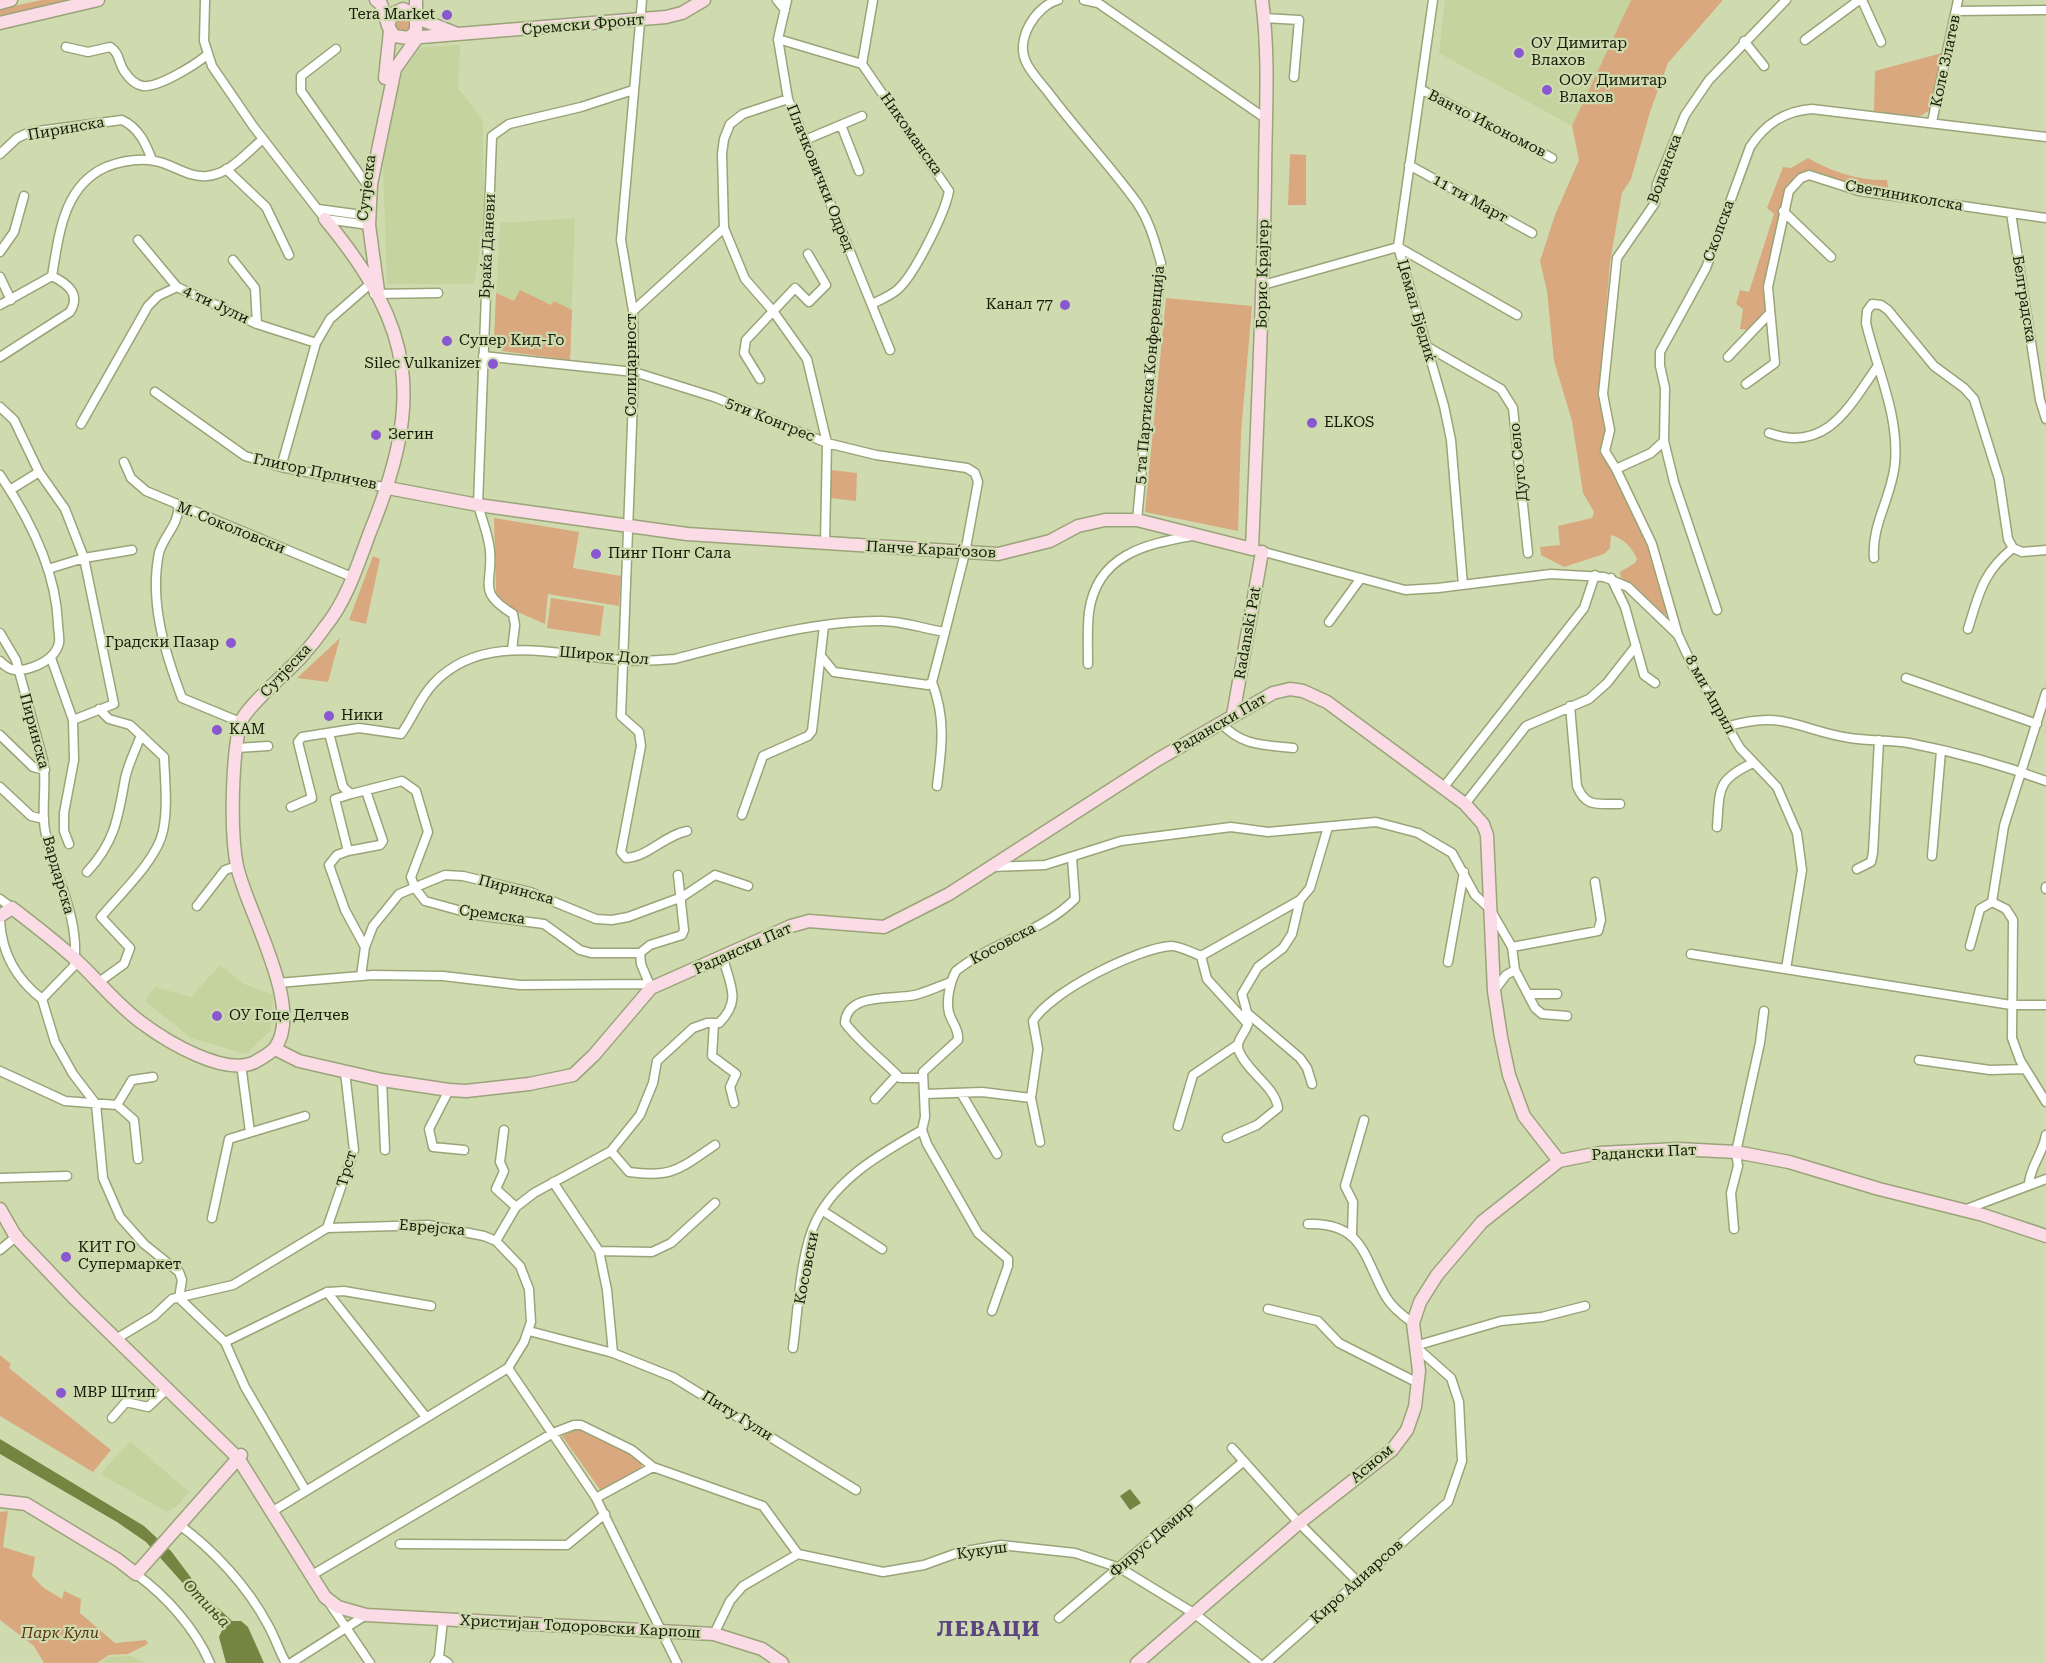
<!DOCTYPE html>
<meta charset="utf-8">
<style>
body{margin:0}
canvas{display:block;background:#cfdbae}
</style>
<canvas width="2046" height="1663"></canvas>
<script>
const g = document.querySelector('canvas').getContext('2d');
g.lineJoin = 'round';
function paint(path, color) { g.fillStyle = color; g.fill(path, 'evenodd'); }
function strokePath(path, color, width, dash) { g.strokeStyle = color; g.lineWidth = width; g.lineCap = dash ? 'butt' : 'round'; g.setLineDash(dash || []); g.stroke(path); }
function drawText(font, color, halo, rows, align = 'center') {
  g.font = font + ' "Roboto Serif",serif'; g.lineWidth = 4.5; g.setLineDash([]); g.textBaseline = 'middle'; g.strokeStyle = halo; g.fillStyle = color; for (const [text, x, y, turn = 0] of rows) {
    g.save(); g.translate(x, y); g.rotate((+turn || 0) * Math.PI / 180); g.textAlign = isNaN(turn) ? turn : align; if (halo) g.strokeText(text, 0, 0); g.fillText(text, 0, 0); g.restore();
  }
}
paint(new Path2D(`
 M 1445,0 L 1631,0 L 1572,126 L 1439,53 Z
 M 460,45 L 458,88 L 483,121 L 484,226 L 474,284 L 387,284 L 383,165 L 398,86 L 404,70 L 421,47 Z
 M 575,218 L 570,360 L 502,351 L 494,340 L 500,223 Z
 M 220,965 L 244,984 L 273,995 L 271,1030 L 246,1054 L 191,1038 L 145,1001 L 155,987 L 191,997 Z
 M 130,1441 L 189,1492 L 177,1506 L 167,1512 L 100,1474 Z
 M 131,1656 L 144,1663 L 101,1663 L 109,1657 Z`), '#c5d39e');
paint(new Path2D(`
 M 42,0 L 72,0 L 0,16 L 0,9 Z
 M 1631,0 L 1723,0 L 1668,63 L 1650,112 L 1631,179 L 1622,193 L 1610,262 L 1599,396 L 1606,432 L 1603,454 L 1641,530 L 1659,576 L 1668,615 L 1662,613 L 1621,578 L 1620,572 L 1635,563 L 1637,559 C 1631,547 1625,539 1611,535 L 1610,548 L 1604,554 L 1564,567 L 1541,555 L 1540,547 L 1560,545 L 1558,526 L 1592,518 L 1594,512 L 1583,493 L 1572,421 L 1554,361 L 1547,291 L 1540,261 L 1555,215 L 1579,160 L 1572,126 Z
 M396 24a7 7 0 1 1 14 0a7 7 0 1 1-14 0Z
 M 1942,53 L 1931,107 C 1921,125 1892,114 1874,111 L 1875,71 Z
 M 1290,154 L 1306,155 L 1306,205 L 1288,205 Z
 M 1808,158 C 1832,172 1859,181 1887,180 L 1889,193 L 1860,189 L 1812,171 L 1804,171 L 1796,176 L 1785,193 L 1765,283 L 1766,313 L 1751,330 L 1740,329 L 1743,309 L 1736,304 L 1740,290 L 1749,292 L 1774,214 L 1767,208 L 1783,167 L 1791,168 Z
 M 520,290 L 551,305 L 554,301 L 572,310 L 570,360 L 502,351 L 494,340 L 496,293 L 514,301 Z
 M 1166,298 L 1252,306 L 1241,433 L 1238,531 L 1145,512 Z
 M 831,470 L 857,473 L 856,501 L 830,498 Z
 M 494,518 L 579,532 L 573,568 L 621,576 L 619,606 L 548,594 L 545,624 L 504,606 L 496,592 Z
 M 373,556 L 380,559 L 366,624 L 349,620 Z
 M 551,598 L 604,606 L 600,636 L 547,628 Z
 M 340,638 L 328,682 L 297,678 Z
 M 0,1355 L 11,1364 L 9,1368 L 111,1450 L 93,1472 L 0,1416 Z
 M 577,1429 L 630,1453 L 641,1461 L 642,1468 L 601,1491 L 562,1436 Z
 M 8,1511 L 3,1547 L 35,1557 L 32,1576 L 44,1588 L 62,1599 L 64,1591 L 81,1599 L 80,1613 L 115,1643 L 146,1640 L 148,1644 L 128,1654 L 109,1655 L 97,1663 L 44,1663 L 34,1646 L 0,1620 L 0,1512 Z`), '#daa87f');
paint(new Path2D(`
 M 0,1439 L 144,1526 L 171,1551 L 204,1595 L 232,1621 L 241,1621 L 248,1627 L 264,1663 L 226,1663 L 219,1637 L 223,1628 L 146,1542 L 117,1522 L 0,1454 Z
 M 1130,1489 L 1141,1503 L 1130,1510 L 1120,1496 Z`), '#748441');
const street = new Path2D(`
 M 205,0 L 204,41 L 212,66 L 253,126 L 325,219 L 369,225
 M 642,0 L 621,240 L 633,311 L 634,372 L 621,716 L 639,732 L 641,746 L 621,852 L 626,858 C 648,857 665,835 687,831
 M 777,0 L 785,10
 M 787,0 L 778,39 L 788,99 L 890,350
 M 1058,0 C 1036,6 1015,39 1026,62 C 1031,73 1041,83 1048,92 C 1075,128 1105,160 1132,196 C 1148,216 1154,238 1161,263 L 1137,520
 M 1084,0 L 1098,3 L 1265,118
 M 1433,0 L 1398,247 L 1444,406 L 1451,440 L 1463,585
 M 1862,0 L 1881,42
 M 1956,11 L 2046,10
 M 1264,18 L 1299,20 L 1294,77
 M 778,39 L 862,64 L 949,191 C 945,213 914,276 897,290 C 890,296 880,300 872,304
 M 1805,40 L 1859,0
 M 1744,41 L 1764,66
 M 66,47 L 88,52 L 110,47 C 120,53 118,62 124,71 C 128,77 135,85 143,86 C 158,88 195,65 207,55
 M 336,49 L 301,76 L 301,91 L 365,182
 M 862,64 L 873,0
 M 1422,90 L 1552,158
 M 788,99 L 743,114 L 730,124 L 724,139 L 722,154 L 724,228 L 745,279 L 773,311 L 807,359 L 827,443 L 825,544
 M 1932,122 L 1958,0
 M 841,125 L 859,171
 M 805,140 L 862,116
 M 0,154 L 17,138 L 30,132 L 122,120 C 139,128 146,144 152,160
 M 1409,165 L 1532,233
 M 226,169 L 266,207 L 289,255
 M 318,209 L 369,216
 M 1783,211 L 1831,257
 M 2011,213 L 2040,400 L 2046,419
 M 138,240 L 177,287
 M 0,252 L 14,232 L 24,196
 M 233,260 L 255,288 L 257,324
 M 0,277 L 11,300
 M 1263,285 L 1398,247 L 1517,315
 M 374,294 L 438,293
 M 0,305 L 52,276 C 59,235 63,186 106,167 C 122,161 138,158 155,161 C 173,164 188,178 207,176 C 230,174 246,153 263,139
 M 633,311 L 724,228
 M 1426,346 L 1501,389 L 1513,408 L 1528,553
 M 0,357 L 70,312 C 81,294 68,284 52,276
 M 1728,357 L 1770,313
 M 760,379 L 744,353 L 746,340 L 795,288 L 809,302 L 826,285 L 808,254
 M 1746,384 L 1775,363 L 1768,287 L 1789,191 L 1801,178 L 1809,175 L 1859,191 L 2046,218
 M 155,392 L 245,456 L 281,467 L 388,488
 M 0,407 L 14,420 L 39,472 L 65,509 L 84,558 L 114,704 L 73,720
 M 81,424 L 148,306 L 158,296 L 177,287 L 257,324 L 316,343
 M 1769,433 C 1827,454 1850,405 1877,367
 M 1664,441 L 1651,453 L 1616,469 L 1652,544 L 1678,635 L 1695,671 L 1740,748 L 1777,787 L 1797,833 L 1802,870 L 1786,969
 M 124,462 L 131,478 L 146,491 L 352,577
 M 281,467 L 316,343 L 330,319 L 370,284
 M 1616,469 L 1605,451 L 1610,430 L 1603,394 L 1617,258 L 1655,203 L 1657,184 L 1685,115 L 1709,80 L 1786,0
 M 0,475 C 30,519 56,570 58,624 C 58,630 60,638 59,643 C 56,656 44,663 33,667 C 19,672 10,672 0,661
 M 10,490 L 39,472
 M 178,506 C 180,523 163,537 159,553 C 149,602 165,653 182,698 L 240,722
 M 1257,550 L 1405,590 L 1438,588 L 1551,574 L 1604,577 L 1628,587 L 1678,635
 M 1874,558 C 1871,525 1892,497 1895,463 C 1899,414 1877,370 1866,323 L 1867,311 L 1872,304 L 1881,305 L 1888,310 L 1934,366 L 1964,388 L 1974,399 L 1999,479 L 2008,539 L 2013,548 L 2022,552 L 2046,550
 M 48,569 L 84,558 L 132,550
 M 1611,578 L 1625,607 L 1644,675 L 1655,683
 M 1717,610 L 1674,482 L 1664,441 L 1665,388 L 1660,366 L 1660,352 L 1706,268 L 1750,147 C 1765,124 1784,111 1812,109 L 2046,137
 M 1329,622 L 1361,578
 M 1968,629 C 1979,593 1983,572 2013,548
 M 0,633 L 16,660 L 43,760 C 47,784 41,808 45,830 C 53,874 81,917 74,966 L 42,999 L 55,1042 L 73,1074 L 96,1104 L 103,1178 L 120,1217 L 144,1244 L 179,1272 L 182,1280 L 179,1298
 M 512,650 L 515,625 L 513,614 C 476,591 493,585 490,551 C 489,536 482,520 478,505 L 492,136 L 509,124 L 581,107 L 633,90
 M 821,656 L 834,672 L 928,685 L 932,682 L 945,632
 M 51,658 L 73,720 L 74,760 L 64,813 L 64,831 L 69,844
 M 1088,664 C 1088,647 1087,629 1089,612 C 1097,555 1145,544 1192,536
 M 1906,678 L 2037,724
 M 932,682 C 946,719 942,747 937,786
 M 1570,706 L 1577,786 C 1586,809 1599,803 1620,804
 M 1221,723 C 1241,746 1264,745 1293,748
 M 1729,726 C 1786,710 1798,730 1850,738 C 1869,741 1889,740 1909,743 C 1955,752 2003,765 2046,781
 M 329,733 L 343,787 L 351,794 L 402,781 L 416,791 L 428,832 L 411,877 L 415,888 L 425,901 L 476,915 L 544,924 L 580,950 L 591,953 L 640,953
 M 0,735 L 33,767 L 45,770
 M 237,748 L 268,746
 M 0,787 L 31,816 L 44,819
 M 1443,788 L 1584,608 L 1595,575
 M 351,794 L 335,799 L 348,851 L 380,845 L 383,841 L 366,791
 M 1465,804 L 1526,726 L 1589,699 L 1607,683 L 1636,646
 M 291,807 L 312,798 L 298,742 L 302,737 L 359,728 L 401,734 C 413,718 419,699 433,684 C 482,631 559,655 621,660 C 639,662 657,660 675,659 C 740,642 815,620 882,621 C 902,621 925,629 945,632 L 965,553 L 978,482 L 975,473 L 967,468 L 876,455 L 827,443 L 714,397 L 634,372 L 483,356
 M 742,815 L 763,756 L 808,736 L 812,731 L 824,626
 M 1717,827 C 1720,789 1716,780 1753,763
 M 348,851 L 337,855 L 329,865 L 345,910 L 365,947
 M 1932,856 L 1941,751
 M 991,867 L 1045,865 L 1121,841 L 1231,827 L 1268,832 L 1376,822 L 1418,833 L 1452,853 L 1475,895 L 1490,909 L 1512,947 L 1515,970 L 1535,1008 L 1542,1014 L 1567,1016
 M 1857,869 L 1871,862 L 1873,853 L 1879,740
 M 87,872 C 115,842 118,818 125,779 C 128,764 136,749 141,735
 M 2046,889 L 2046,887
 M 0,899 L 12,908
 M 1992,902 L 2006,909 L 2013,920 L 2012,1038 L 2020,1060 L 2046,1102
 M 197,906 L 225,870 L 237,866
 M 0,921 C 2,954 16,979 42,999
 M 1970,946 L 1980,909 L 1992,902 L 2004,826 L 2046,693
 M 1512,947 L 1598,931 L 1601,920 L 1595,882
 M 1691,954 L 2011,1005 L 2046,1005
 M 1201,956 L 1300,900 L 1310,888 L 1328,827
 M 1448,962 L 1464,872
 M 361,976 L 365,947 L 373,926 L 399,894 L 445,875 L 463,876 L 530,892 L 596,919 L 612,920 L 628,917 L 682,897 L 715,875 L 748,886
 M 99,982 L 124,964 L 130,948 L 101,917 C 120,894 157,860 163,831 C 168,808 165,781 164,757 L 130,725 L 109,719 L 99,709
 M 278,983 L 373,975 L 443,976 L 520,985 L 648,984
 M 651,988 L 641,964 L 640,953 L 650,945 L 682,935 L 684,930 L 678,875
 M 1494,991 L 1506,975 L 1515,970
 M 1528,994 L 1557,994
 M 1246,1012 L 1300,1058 L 1307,1068 L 1312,1084
 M 714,1023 L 712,1056 L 736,1074 L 730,1087 L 734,1103
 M 1919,1060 L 1990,1070 L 2025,1069
 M 241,1064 L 250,1132
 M 0,1071 L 65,1101 L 117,1105 L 134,1120 L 138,1159
 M 921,1078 L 900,1078 C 882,1059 861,1044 845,1023 C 847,992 893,1000 915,995 C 927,992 939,986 951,982
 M 382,1080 L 385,1150
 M 449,1090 L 429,1129 L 433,1147 L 464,1150
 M 961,1093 L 997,1154
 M 925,1094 L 982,1092 L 1031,1098
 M 875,1099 L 897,1075
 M 117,1105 L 132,1080 L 153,1077
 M 1178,1126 L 1193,1075 L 1237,1045
 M 504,1130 L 500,1162 L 504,1171 L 496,1189 L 516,1207
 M 1227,1138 L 1257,1125 L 1278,1108 C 1275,1086 1247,1072 1239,1051 C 1235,1041 1244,1035 1247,1026 C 1250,1017 1244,1003 1242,994 L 1258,967 L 1283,948 L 1292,934 L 1300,900
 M 1040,1142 L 1031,1098 L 1038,1049 L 1033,1021 C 1050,992 1136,949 1170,946 C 1179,945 1192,953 1201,956 L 1207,979 L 1248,1024
 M 611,1151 L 629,1172 C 673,1178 679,1169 715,1145
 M 0,1178 L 67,1176
 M 553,1182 L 599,1251 L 607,1290 L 613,1353
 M 2029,1183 C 2031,1165 2043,1153 2046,1135
 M 1964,1210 L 2046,1179
 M 823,1211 L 882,1249
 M 212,1218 L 229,1139 L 305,1116
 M 1308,1224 C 1364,1222 1364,1259 1386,1297 C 1392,1307 1403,1316 1413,1323
 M 327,1228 L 354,1150 L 345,1072
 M 1734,1229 L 1731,1193 L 1738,1166 L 1736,1152 L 1760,1043 L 1764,1011
 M 1352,1235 L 1353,1202 L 1345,1186 L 1364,1120
 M 496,1241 L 516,1207 L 534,1193 L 611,1151 L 640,1115 L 653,1083 L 657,1061 L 693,1028 L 707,1023 L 719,1023 C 742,1001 730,985 723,958
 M 0,1250 L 18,1235
 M 599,1251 L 652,1252 L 671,1243 L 715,1203
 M 327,1292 L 426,1417
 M 179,1298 L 225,1342 L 245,1387 L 306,1491
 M 1268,1309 L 1318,1321 L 1339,1343 L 1418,1383
 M 992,1311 L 1008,1266 L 1008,1259 L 978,1233 L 927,1144 L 922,1130 L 925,1117 L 923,1072 L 958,1040 C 959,1029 952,1023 949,1013 C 946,1000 950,982 956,971 C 992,942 1041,933 1075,899 L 1072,858
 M 529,1331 L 613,1353 L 673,1377 L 856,1490
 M 116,1339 L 154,1316 L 172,1299 L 233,1285 L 327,1228 L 428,1225 L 484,1236 L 496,1241 L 520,1266 L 529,1289 L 531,1322 L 524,1342 L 508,1368 L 273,1511
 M 225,1342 L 327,1292 L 344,1291 L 431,1306
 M 1415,1346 L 1501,1321 L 1542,1317 L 1585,1306
 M 793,1348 C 798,1312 800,1253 816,1221 C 837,1178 882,1153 922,1130
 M 508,1368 L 596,1498 L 677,1663
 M 112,1418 L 126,1402 L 148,1407 L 167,1389
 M 1232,1448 L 1299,1523 L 1358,1582
 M 596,1498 L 653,1467
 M 178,1524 C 213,1549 248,1587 268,1625 C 275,1637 279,1651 286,1663
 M 400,1544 L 567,1545 L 605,1514
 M 136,1574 C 166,1596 195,1628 210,1663
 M 312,1575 L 553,1433 L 574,1425 L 581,1425 L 632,1450 L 653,1467 L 763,1506 L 798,1554
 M 330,1604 L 370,1663
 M 1059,1618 L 1244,1461
 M 714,1634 L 730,1601 L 743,1586 L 798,1554 L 883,1572 L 924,1565 L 960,1552 L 1001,1545 L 1075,1553 L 1120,1568 L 1195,1614 L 1258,1663
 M 439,1657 L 448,1663
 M 291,1663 L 366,1615
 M 435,1663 L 439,1657 L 443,1620
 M 1266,1663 L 1448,1502 L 1462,1461 L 1459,1402 L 1451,1378 L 1415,1346`);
const secondary = new Path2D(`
 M 376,0 L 381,4 L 388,25
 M 0,3 L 11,0
 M 414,14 L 403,9 L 392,14 L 388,26 L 394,36 L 409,38 L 416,31 L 416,0
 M 417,18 L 455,33
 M 0,23 L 98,0
 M 409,38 L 666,17 L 682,13 L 704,0
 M 385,78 L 390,31
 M 378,291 L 369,225 L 371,184 L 395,69 L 417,38
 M 388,488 L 478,505 L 687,534 L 998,554 L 1050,541 L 1078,526 L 1105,520 L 1137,520 L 1252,549 C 1257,426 1263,304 1265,181 C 1265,120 1270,61 1262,0
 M 1233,715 L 1262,552
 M 0,916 L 12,908 C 33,924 55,941 75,959 C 97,979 117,1005 142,1023 C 166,1041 225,1077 255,1062 C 260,1059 271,1053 275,1048 C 305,1007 246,910 237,866 C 230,831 232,759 240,724 C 244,708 289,671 302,656 C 310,647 318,637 325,627 C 347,600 358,564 370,532 C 423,401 417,330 325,219
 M 275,1049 L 299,1061 L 382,1080 L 449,1090 L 466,1091 L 529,1084 L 573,1075 L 594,1055 L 651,988 L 791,926 L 809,921 L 884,927 L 949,894 L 1157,760 L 1273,693 L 1290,689 L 1303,691 L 1327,702 L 1465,804 L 1483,824 L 1487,835 L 1494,991 L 1501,1037 L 1509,1075 L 1524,1116 L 1559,1161
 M 0,1209 L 16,1237 L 75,1299 L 238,1458 L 325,1597 L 338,1607 L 366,1615 L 714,1634 L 762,1649 L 782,1663
 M 0,1501 L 26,1504 L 118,1560 L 136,1574 L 241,1455
 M 1137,1663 L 1299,1523 L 1392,1450 L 1407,1430 L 1415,1407 L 1419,1371 L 1413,1323 L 1420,1302 L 1437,1275 L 1482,1222 L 1559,1161 L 1599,1153 L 1678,1149 L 1736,1152 L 1789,1162 L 1879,1189 L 1983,1215 L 2046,1236`);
strokePath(street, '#99a479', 11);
strokePath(secondary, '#99a479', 15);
strokePath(street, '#fff', 8);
strokePath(secondary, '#fbdbe6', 12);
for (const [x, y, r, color] of [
 [447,15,6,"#8957cf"],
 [1519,53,6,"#8957cf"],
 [1547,90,6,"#8957cf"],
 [1065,305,6,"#8957cf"],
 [447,341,6,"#8957cf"],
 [493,364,6,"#8957cf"],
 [1312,423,6,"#8957cf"],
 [376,435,6,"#8957cf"],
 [596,554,6,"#8957cf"],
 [231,643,6,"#8957cf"],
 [329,716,6,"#8957cf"],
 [217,730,6,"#8957cf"],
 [217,1016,6,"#8957cf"],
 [66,1257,6,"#8957cf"],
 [61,1393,6,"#8957cf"]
]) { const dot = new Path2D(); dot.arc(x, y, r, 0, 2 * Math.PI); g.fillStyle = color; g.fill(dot); strokePath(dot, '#cfdbae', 2); }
drawText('15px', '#161a09', '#cfdbae', [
 ["Tera Market",435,15,"right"],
 ["ОУ Димитар",1531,44],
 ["Влахов",1531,61],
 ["ООУ Димитар",1559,81],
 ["Влахов",1559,98],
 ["Канал 77",1053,305,"right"],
 ["Супер Кид-Го",459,341],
 ["Silec Vulkanizer",481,364,"right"],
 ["ELKOS",1324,423],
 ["Зегин",388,435],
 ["Пинг Понг Сала",608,554],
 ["Градски Пазар",219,643,"right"],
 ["Ники",341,716],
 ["КАМ",229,730],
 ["ОУ Гоце Делчев",229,1016],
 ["КИТ ГО",78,1248],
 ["Супермаркет",78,1265],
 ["МВР Штип",73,1393]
], 'left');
drawText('15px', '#161a09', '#cfdbae', [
 ["Сремски Фронт",583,25,-5],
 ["Коле Златев",1946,61,-78],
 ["Ванчо Икономов",1487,124,27],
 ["Пиринска",66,129,-10],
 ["Никоманска",911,134,55],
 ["Воденска",1665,169,-70],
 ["Плачковички Одред",820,178,68],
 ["Сутјеска",367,188,-83],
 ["Светиниколска",1904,196,10],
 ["11 ти Март",1470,199,29],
 ["Скопска",1719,231,-70],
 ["Браќа Даневи",488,246,-87],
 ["Борис Крајгер",1263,274,-89],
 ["Белградска",2024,299,81],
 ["4 ти Јули",216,305,25],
 ["Џемал Бједиќ",1416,311,74],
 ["Солидарност",632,365,-90],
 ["5 та Партиска Конференција",1150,375,-85],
 ["5ти Конгрес",770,420,22],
 ["Дуго Село",1519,462,-96],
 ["Глигор Прличев",315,472,12],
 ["М. Соколовски",231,528,22],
 ["Панче Караѓозов",931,550,3],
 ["Radanski Pat",1248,633,-80],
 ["Широк Дол",604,656,5],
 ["Сутјеска",286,671,-47],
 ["8 ми Април",1710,695,61],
 ["Радански Пат",1220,724,-30],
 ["Пиринска",34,731,75],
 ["Вардарска",58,875,74],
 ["Пиринска",516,890,15],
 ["Сремска",492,915,8],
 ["Косовска",1003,944,-28],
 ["Радански Пат",743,949,-24],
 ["Радански Пат",1644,1153,-3],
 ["Трст",347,1169,-74],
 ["Еврејска",432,1228,5],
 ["Косовски",807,1268,-79],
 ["Питу Гули",737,1416,32],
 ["Асном",1372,1464,-40],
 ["Фирус Демир",1152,1540,-41],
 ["Кукуш",982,1551,-8],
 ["Киро Аџиарсов",1357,1582,-42],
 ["Христијан Тодоровски Карпош",580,1627,3]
]);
drawText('italic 15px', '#5b3410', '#cfdbae', [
 ["Парк Кули",60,1634]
]);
drawText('italic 16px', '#3b4613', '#cfdbae', [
 ["Отиња",206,1604,46]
]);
g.letterSpacing = '1.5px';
drawText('bold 21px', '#5b4481', '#cfdbae', [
 ["ЛЕВАЦИ",989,1630]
]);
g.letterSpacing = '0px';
</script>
